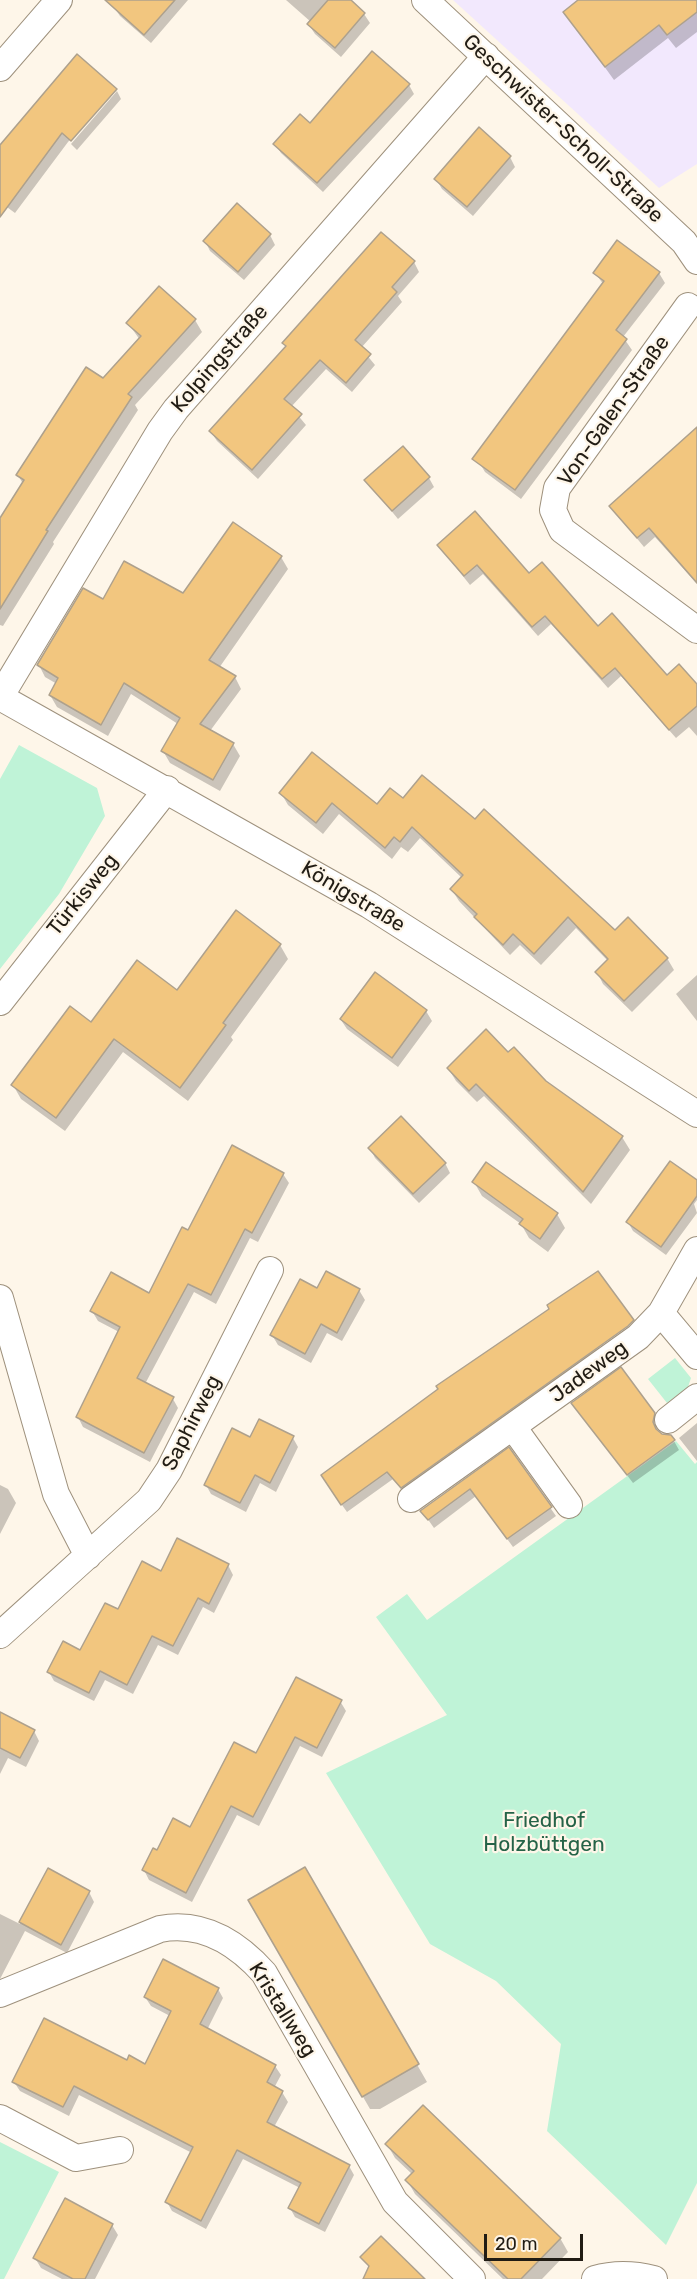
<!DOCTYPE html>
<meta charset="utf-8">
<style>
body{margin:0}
#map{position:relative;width:697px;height:2279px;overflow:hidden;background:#fef6e9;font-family:Rubik,sans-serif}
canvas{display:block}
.scale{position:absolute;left:484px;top:2234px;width:99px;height:27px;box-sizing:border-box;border:3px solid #211c14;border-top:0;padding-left:8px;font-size:18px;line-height:21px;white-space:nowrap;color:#211c14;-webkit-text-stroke:4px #fef6e9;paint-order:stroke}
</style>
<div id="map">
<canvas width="697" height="2279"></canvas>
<div class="scale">20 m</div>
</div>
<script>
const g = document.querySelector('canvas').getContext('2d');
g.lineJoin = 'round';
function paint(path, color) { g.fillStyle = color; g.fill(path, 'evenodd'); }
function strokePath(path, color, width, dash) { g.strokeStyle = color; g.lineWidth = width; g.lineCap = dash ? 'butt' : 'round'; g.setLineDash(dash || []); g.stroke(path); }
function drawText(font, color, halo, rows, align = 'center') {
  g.font = font + ' Rubik,sans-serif'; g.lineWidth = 4.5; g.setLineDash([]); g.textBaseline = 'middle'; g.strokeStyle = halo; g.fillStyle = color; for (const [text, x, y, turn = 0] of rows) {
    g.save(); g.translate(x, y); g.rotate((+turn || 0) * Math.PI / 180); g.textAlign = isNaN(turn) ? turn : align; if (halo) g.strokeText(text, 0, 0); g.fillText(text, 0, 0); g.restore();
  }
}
paint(new Path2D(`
 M 453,0 L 697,0 L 697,164 L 659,188 Z`), '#f2e8fd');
paint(new Path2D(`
 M 19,745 L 97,788 L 105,816 L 59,894 L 0,969 L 0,779 Z
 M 675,1358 L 691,1378 L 688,1387 L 667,1403 L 648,1379 Z
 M 676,1441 L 695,1464 L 697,1462 L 697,2183 L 666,2245 L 547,2131 L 561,2044 L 496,1981 L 430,1944 L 326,1773 L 447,1715 L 376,1617 L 407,1594 L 427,1620 Z
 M 0,2142 L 59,2172 L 4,2279 L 0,2279 Z`), '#bff3d7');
paint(new Path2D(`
 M 120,0 L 188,0 L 151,43 L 120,16 L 114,7 Z
 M 286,0 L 349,0 L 364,14 L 370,23 L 341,57 L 315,34 L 309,25 L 311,22 Z
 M 580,0 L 697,0 L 697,32 L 676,48 L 668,38 L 614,80 L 565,12 Z
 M 77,56 L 116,90 L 68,142 L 15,213 L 0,202 L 0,148 Z
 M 409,85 L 414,94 L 323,192 L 281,153 L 275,144 L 310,125 Z
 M 117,91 L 121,99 L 77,150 L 71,144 Z
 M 510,157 L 515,167 L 473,216 L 442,189 L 436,179 Z
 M 270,235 L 275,245 L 244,280 L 210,251 L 205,241 Z
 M 414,262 L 419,272 L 398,296 L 402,302 L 361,348 L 375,365 L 352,392 L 326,369 L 291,407 L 306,425 L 258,479 L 217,441 L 211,432 L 286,348 L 284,343 Z
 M 595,273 L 659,273 L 665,283 L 623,337 L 632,350 L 521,499 L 485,472 L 479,462 L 604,285 Z
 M 195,320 L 202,332 L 135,405 L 138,410 L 53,542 L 54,544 L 3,626 L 0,625 L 0,521 L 23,484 L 18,475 L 140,340 L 128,323 Z
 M 697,427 L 697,584 L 655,537 L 644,547 L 611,507 Z
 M 429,478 L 434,487 L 398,519 L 366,480 Z
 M 438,545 L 529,576 L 667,677 L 697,686 L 697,736 L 689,727 L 676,738 L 621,676 L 608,688 L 551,624 L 538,636 L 483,574 L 470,585 Z
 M 281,557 L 288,569 L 219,668 L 235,677 L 241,689 L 210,731 L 233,744 L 240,756 L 220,791 L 170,763 L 163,751 L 178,724 L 131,694 L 108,736 L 57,707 L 50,695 L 57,684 L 45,677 L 39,665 L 103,601 L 184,595 Z
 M 281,793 L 378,806 L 403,800 L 615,932 L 667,958 L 674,970 L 632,1012 L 603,984 L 597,972 L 608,961 L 576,928 L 541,965 L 520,945 L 510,955 L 459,901 L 452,890 L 462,878 L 420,838 L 408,852 L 401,847 L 392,859 L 339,814 L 323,834 L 288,805 Z
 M 280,945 L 288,959 L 231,1037 L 233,1040 L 188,1101 L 123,1052 L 65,1131 L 21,1099 L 13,1085 L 91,1025 L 177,992 Z
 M 375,974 L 426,1011 L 432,1021 L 398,1067 L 347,1029 L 341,1020 Z
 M 697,975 L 697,1021 L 676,994 Z
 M 508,1055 L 622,1137 L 630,1150 L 591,1204 L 484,1096 L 477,1102 L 456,1081 L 448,1068 Z
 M 370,1148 L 445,1163 L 450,1173 L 419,1203 L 375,1158 Z
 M 283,1174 L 289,1183 L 258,1242 L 250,1238 L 216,1304 L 194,1292 L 145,1384 L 173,1399 L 178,1408 L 150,1462 L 83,1427 L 78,1417 L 119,1332 L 98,1321 L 92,1311 L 149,1295 L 188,1232 Z
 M 474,1182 L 557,1214 L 565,1228 L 548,1252 L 529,1238 L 521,1224 L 482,1196 Z
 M 697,1182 L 697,1200 L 694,1204 L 697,1213 L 666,1255 L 633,1231 L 628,1222 Z
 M 359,1290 L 365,1300 L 342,1341 L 327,1333 L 311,1363 L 278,1345 L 272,1335 Z
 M 625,1311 L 582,1370 L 407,1496 L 393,1479 L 347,1512 L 327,1484 Z
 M 573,1404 L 654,1414 L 659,1423 L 657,1432 L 674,1441 L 679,1450 L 633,1483 Z
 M 697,1423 L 697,1461 L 679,1438 Z
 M 293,1438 L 298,1447 L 276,1492 L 260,1483 L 246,1512 L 211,1494 L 206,1485 L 250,1439 Z
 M 509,1449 L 556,1516 L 513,1547 L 476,1496 L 434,1528 L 422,1511 Z
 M 0,1485 L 8,1489 L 16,1503 L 0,1534 Z
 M 228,1565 L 233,1575 L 214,1613 L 203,1607 L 178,1655 L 158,1645 L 133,1694 L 105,1680 L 94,1701 L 54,1681 L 49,1672 L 80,1652 L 161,1573 Z
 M 340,1701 L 346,1711 L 322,1757 L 300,1746 L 259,1826 L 237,1815 L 192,1902 L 149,1880 L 144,1870 L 158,1852 L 191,1829 L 257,1755 Z
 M 0,1714 L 34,1731 L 39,1741 L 26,1767 L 8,1758 L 0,1774 Z
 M 305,1869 L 427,2082 L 380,2109 L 370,2109 L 250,1900 Z
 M 48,1870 L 89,1892 L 94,1902 L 67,1953 L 25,1931 L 0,1979 L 0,1914 L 20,1924 Z
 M 218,1989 L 223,1998 L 207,2030 L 275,2066 L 281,2075 L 274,2088 L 282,2092 L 288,2102 L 274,2127 L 349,2166 L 354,2175 L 325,2232 L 295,2217 L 290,2208 L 300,2188 L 243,2159 L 206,2229 L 172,2211 L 167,2202 L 192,2153 L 79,2095 L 69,2116 L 20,2091 L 14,2082 L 128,2062 L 146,2066 L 170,2016 L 151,2006 L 145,1997 Z
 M 387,2144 L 560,2238 L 568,2252 L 542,2279 L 503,2279 L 415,2194 L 407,2180 L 413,2175 L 395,2158 Z
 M 112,2225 L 118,2235 L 95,2279 L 62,2279 L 41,2268 L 35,2258 Z`), '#0003');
const building = new Path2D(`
 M 105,0 L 175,0 L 144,35 Z
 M 328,0 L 351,0 L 365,13 L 335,48 L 307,24 Z
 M 578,0 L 697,0 L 697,12 L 667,35 L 659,25 L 605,67 L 563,12 Z
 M 372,51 L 410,84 L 317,183 L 273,144 L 300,114 L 310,123 Z
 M 77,54 L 117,89 L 71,141 L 62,133 L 0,217 L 0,145 Z
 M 479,127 L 511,156 L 467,207 L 434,179 Z
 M 237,203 L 271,234 L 238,272 L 203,241 Z
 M 381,232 L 415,261 L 392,287 L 397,292 L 355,340 L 371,354 L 346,383 L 320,360 L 284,399 L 302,414 L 252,470 L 209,431 L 286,346 L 282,343 Z
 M 617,240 L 660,272 L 616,330 L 627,339 L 515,490 L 472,459 L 604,281 L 593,273 Z
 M 159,286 L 196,319 L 128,394 L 132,397 L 46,530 L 48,531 L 0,609 L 0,518 L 24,480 L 16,475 L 86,367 L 103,378 L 141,336 L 126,323 Z
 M 697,427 L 697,583 L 649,528 L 637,538 L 609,506 Z
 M 403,446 L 430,477 L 392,511 L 364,480 Z
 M 475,511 L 529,573 L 542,562 L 598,626 L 612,613 L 667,675 L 679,664 L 697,684 L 697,706 L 669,730 L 615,668 L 602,679 L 545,616 L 532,627 L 477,565 L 464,576 L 437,545 Z
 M 233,522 L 282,556 L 209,660 L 236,676 L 200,724 L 234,743 L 213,780 L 161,751 L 180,718 L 124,683 L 101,725 L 49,695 L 58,678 L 37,665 L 83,588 L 103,599 L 124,561 L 183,593 Z
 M 312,752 L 377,804 L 390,788 L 403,798 L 422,775 L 475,819 L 484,809 L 615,930 L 628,917 L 668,958 L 624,1001 L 595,972 L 608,959 L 568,917 L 534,954 L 513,934 L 503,945 L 474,917 L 477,914 L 450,889 L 463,875 L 412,827 L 400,842 L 394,837 L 385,848 L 332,803 L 316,823 L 279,793 Z
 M 236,910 L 281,944 L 223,1023 L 226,1025 L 180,1088 L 114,1039 L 56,1118 L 11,1085 L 70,1006 L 91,1022 L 137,960 L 177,990 Z
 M 375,972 L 427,1010 L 392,1058 L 340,1019 Z
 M 486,1029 L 508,1052 L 514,1047 L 546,1081 L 623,1136 L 583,1192 L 476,1084 L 469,1091 L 447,1068 Z
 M 401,1116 L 446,1163 L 413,1194 L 368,1148 Z
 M 232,1145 L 284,1173 L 252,1233 L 245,1229 L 211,1295 L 188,1284 L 137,1378 L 174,1397 L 144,1453 L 76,1417 L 120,1327 L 90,1311 L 111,1272 L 149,1293 L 182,1227 L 188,1230 Z
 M 670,1161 L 697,1180 L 697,1196 L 661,1247 L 626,1222 Z
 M 486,1162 L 558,1213 L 540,1239 L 519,1224 L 523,1219 L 472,1182 Z
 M 326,1271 L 360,1289 L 337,1333 L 321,1324 L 305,1354 L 270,1335 L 300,1279 L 317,1288 Z
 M 598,1271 L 634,1320 L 628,1326 L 401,1488 L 387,1472 L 341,1505 L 321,1475 L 438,1389 L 436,1386 L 549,1309 L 547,1305 Z
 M 621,1367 L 655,1413 L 653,1422 L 656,1429 L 662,1434 L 671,1435 L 675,1440 L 627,1475 L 571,1403 Z
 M 259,1419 L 294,1436 L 270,1483 L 255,1475 L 240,1503 L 204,1485 L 232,1428 L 250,1437 Z
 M 509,1447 L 552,1507 L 507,1539 L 470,1489 L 428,1520 L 420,1511 Z
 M 177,1538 L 229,1564 L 209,1604 L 198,1598 L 173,1646 L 152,1636 L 127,1685 L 100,1671 L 89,1693 L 47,1672 L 63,1641 L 80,1650 L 105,1603 L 118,1609 L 142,1561 L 161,1571 Z
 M 296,1677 L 342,1700 L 317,1748 L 295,1737 L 253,1817 L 231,1806 L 186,1893 L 142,1870 L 153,1848 L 157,1850 L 173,1818 L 190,1827 L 234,1742 L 256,1753 Z
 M 0,1712 L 35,1730 L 20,1758 L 0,1748 Z
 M 305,1867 L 419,2064 L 362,2097 L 248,1900 Z
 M 48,1868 L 90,1891 L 61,1945 L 19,1922 Z
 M 163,1959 L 219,1988 L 200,2024 L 276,2065 L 267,2082 L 283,2091 L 267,2122 L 350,2165 L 319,2224 L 288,2208 L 301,2183 L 237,2150 L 201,2221 L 165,2202 L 193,2147 L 74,2086 L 63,2107 L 12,2082 L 44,2018 L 127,2060 L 129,2055 L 145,2064 L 171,2011 L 144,1997 Z
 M 423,2105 L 561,2238 L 521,2279 L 508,2279 L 405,2180 L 414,2171 L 385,2144 Z
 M 65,2198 L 113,2224 L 85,2279 L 73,2279 L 33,2258 Z
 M 381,2236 L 425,2279 L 363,2279 L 369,2266 L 360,2257 Z`);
paint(building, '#f2c67f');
strokePath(building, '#aea18d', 1.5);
const minor = new Path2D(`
 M 425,0 L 684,242 L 697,261
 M 0,68 L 59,0
 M 688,306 L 557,488 L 553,510 L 562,530 L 697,630
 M 0,697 L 369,905 L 697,1114
 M 0,697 L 160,431 L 176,409 L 486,56
 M 0,1002 L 167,789
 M 0,1298 L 56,1494 L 88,1556
 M 661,1313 L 697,1356
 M 668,1420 L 697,1397
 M 513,1427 L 569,1505
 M 411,1499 L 638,1337 L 661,1313 L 697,1250
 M 0,1635 L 149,1500 L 169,1470 L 270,1270
 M 0,1994 L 160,1929 C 202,1921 237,1943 264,1973 L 395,2202 L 472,2279
 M 0,2118 L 76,2158 L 120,2150
 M 595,2279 C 615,2273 634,2274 654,2279`);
strokePath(minor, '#9e917d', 28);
strokePath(minor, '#fff', 26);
drawText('21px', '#211c14', '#fef6e9', [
 ["Geschwister-Scholl-Straße",563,129,43],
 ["Kolpingstraße",220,359,-49],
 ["Von-Galen-Straße",614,411,-55],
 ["Türkisweg",83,895,-51],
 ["Königstraße",353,897,31],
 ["Jadeweg",589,1372,-36],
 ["Saphirweg",192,1423,-63],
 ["Kristallweg",282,2010,58]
]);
drawText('21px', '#256347', '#fef6e9', [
 ["Friedhof",544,1821],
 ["Holzbüttgen",544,1845]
]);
</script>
